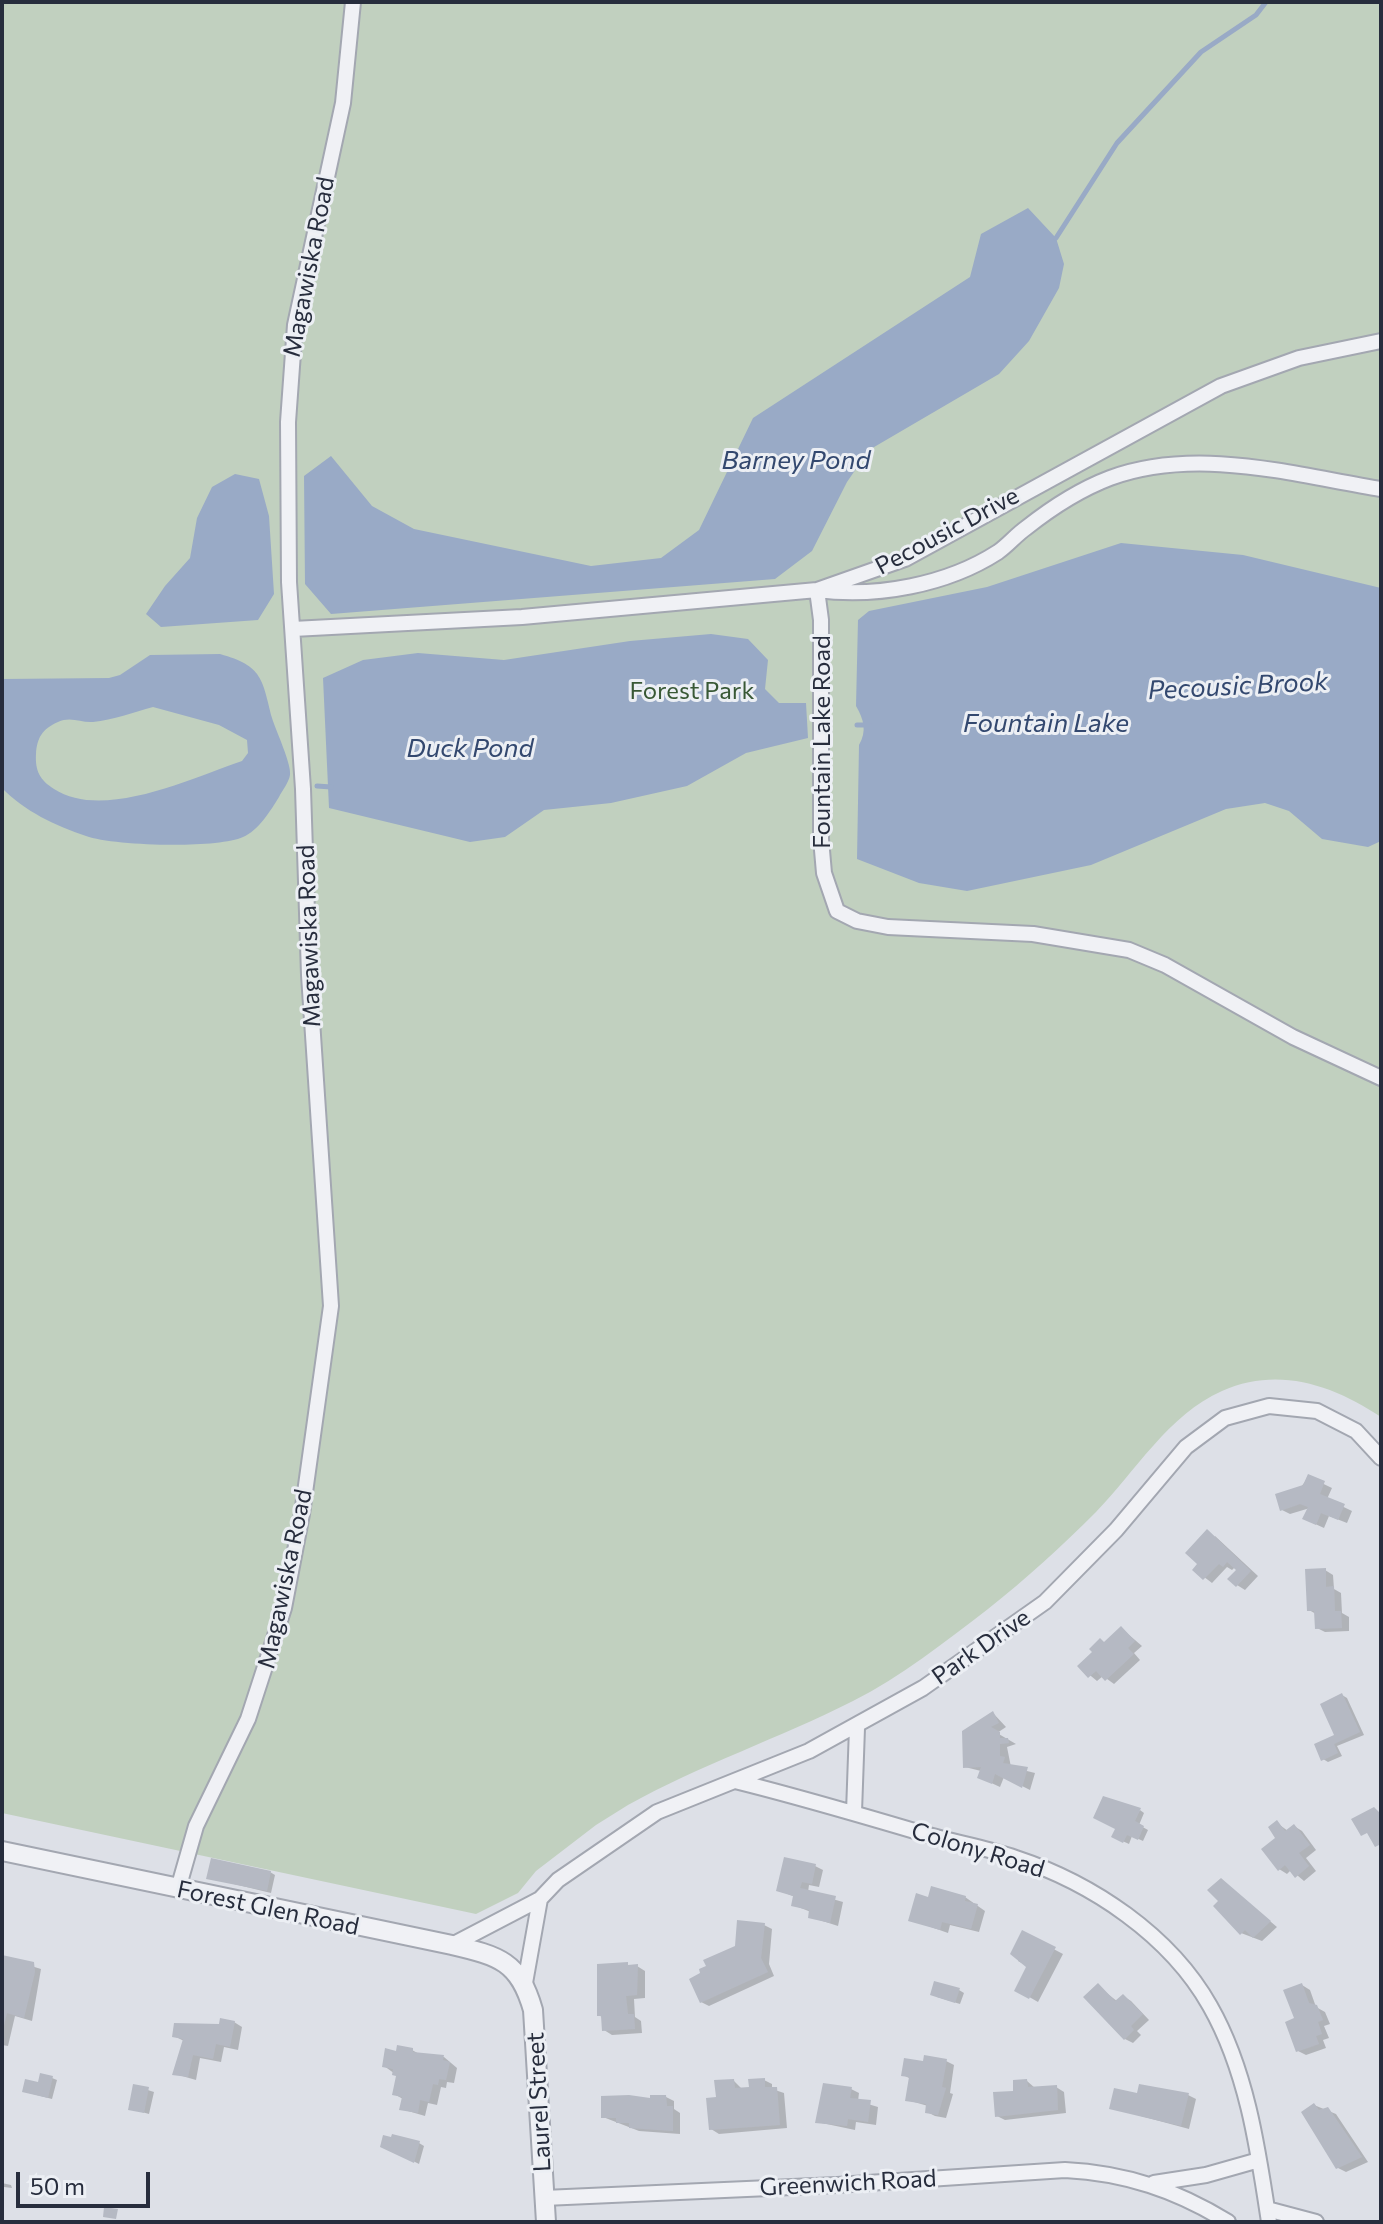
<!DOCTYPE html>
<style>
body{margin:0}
#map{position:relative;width:1383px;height:2224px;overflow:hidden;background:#dde0e7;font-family:Commissioner,sans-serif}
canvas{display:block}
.frame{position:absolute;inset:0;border:4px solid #272d3d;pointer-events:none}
.scale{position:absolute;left:16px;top:2172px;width:134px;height:36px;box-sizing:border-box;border:4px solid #272d3d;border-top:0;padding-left:10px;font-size:24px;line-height:28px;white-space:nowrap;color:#272d3d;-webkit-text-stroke:6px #eceff4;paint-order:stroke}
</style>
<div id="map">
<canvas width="1383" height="2224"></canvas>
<div class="frame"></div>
<div class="scale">50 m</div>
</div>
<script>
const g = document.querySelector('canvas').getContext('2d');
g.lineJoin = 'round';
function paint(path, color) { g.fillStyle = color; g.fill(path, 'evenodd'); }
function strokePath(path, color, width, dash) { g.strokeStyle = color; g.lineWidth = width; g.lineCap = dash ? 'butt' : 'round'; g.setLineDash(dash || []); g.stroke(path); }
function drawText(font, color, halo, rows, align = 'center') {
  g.font = font + ' Commissioner,sans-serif'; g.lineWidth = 6; g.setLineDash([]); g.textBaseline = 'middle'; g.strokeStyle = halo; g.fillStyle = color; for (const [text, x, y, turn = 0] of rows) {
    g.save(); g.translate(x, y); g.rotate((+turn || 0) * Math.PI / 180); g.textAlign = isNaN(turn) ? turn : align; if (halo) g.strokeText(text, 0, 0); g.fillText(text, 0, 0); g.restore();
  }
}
paint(new Path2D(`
 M 2,2 L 1381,2 L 1381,1417 C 1333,1385 1278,1366 1222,1391 C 1169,1414 1135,1472 1096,1512 C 1062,1546 1026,1579 988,1609 C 946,1641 901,1677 853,1701 C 780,1738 700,1765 628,1805 L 596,1825 L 536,1871 L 518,1893 L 476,1914 L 2,1813 Z`), '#c1d0bf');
paint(new Path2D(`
 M 1028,208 L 1056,238 L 1064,264 L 1059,288 L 1029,341 L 999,374 L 869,450 L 847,482 L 812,551 L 775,579 L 331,614 L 305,584 L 304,476 L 331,456 L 372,506 L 414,529 L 591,566 L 661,558 L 699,530 L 753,418 L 970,277 L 981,234 Z
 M 235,474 L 259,479 L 269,516 L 274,594 L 258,620 L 161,627 L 146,614 L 165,586 L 190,558 L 197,518 L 212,487 Z
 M 1121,543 L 1243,555 L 1381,588 L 1381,841 L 1368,847 L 1322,839 L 1289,811 L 1265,803 L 1226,809 L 1091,865 L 967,891 L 919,883 L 857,859 L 859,745 C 867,731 864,720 856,706 L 858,620 L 869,611 L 987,587 Z
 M 711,634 L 748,639 L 768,660 L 765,689 L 779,703 L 806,703 L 808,738 L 746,753 L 687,786 L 611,803 L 544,810 L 505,837 L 470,842 L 329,808 L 323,678 L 363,660 L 418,653 L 504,660 L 630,641 Z
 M 220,654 C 263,666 262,679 272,718 C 276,731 292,765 290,775 C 289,782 282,791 279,797 C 271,810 258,831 243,837 C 217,849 113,846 86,836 C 56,826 24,811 2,788 L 2,679 L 109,678 L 120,675 L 150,655 ZM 153,707 L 219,725 L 247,740 L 248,753 L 242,761 C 192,778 103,821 54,789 C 40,780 35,771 36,754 C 37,738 42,729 58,722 C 71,716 81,723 93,722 C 113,720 134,712 153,707 Z`), '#99aac6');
paint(new Path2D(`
 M 1309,1477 L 1332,1488 L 1327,1499 L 1352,1511 L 1347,1523 L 1329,1516 L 1324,1528 L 1313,1523 L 1310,1508 L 1290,1514 L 1282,1510 Z
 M 1215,1536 L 1258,1576 L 1245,1590 L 1237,1585 L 1239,1570 L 1235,1567 L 1232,1570 L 1227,1567 L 1212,1583 L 1195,1570 Z
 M 1325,1570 L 1333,1575 L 1334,1589 L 1341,1593 L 1342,1613 L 1349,1617 L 1349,1631 L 1325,1632 L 1317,1628 L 1316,1614 L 1309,1610 Z
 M 1121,1628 L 1142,1646 L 1134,1653 L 1140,1660 L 1114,1684 L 1103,1676 L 1097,1681 L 1080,1667 Z
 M 1342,1695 L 1347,1698 L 1364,1735 L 1337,1746 L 1342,1756 L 1328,1762 L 1323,1759 L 1336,1736 Z
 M 993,1713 L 1006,1727 L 997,1733 L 1016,1744 L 1007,1747 L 1011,1767 L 1035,1773 L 1030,1790 L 1004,1777 L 1000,1787 L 987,1781 L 981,1771 L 965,1767 Z
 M 1140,1810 L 1144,1813 L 1139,1825 L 1148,1830 L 1143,1841 L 1132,1836 L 1129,1844 L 1118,1839 Z
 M 1277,1823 L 1288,1831 L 1294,1826 L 1302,1831 L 1316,1850 L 1306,1858 L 1316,1871 L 1304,1881 L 1291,1870 L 1287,1874 L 1279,1869 Z
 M 815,1866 L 823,1870 L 819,1887 L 809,1885 L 808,1892 L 843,1902 L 838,1926 L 810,1917 L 811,1912 L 793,1905 L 795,1897 L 778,1890 Z
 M 270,1872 L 275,1875 L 271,1893 L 209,1878 Z
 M 1221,1880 L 1277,1927 L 1262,1941 L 1241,1933 L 1220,1902 Z
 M 965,1897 L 985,1911 L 979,1932 L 950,1925 L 948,1933 L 911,1920 L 929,1899 Z
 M 764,1925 L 772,1929 L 769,1964 L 774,1976 L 709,2006 L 701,2002 L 736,1947 Z
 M 1023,1933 L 1063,1954 L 1038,2002 L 1017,1990 L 1029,1967 L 1018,1961 Z
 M 2,1957 L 41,1969 L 32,2021 L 15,2016 L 8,2046 L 2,2045 Z
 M 637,1966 L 645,1971 L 645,1998 L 634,1999 L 635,2017 L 641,2021 L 642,2033 L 612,2035 L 604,2030 L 603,2018 L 599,2015 Z
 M 1302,1985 L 1310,1990 L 1316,2007 L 1325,2012 L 1330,2024 L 1324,2026 L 1329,2038 L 1323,2040 L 1326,2048 L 1306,2055 L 1298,2051 L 1296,2020 Z
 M 1098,1986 L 1118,2002 L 1123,1996 L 1131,2001 L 1149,2020 L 1137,2031 L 1141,2035 L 1133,2043 L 1125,2039 Z
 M 959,1990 L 964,1993 L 960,2004 L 937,1997 Z
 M 234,2022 L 242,2027 L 238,2050 L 224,2047 L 221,2062 L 200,2058 L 196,2080 L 175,2074 L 184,2041 L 174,2036 Z
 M 412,2050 L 421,2055 L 444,2057 L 457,2068 L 454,2083 L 447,2082 L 446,2088 L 441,2087 L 437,2105 L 428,2103 L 425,2116 L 401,2109 L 403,2099 L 394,2094 L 398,2076 L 384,2066 L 398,2053 Z
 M 946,2061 L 954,2065 L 950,2093 L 953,2094 L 946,2118 L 935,2116 L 927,2112 L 928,2106 L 907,2100 L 911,2079 L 903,2075 L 925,2064 Z
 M 52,2078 L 57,2080 L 52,2099 L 29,2093 Z
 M 764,2080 L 772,2084 L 772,2089 L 784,2093 L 787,2128 L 719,2134 L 711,2129 L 718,2099 L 734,2081 L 742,2089 L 751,2089 Z
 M 1027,2081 L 1035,2088 L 1056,2087 L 1064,2092 L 1066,2113 L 1005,2120 L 997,2116 Z
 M 135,2086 L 154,2092 L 149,2114 L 131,2109 Z
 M 851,2089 L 859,2093 L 858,2101 L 878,2107 L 876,2125 L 856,2122 L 855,2130 L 817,2122 Z
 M 1138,2095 L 1188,2095 L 1196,2099 L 1189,2129 L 1111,2108 Z
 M 666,2097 L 674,2101 L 674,2109 L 680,2113 L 680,2134 L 639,2131 L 603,2117 Z
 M 1314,2105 L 1336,2114 L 1368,2162 L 1346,2172 L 1338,2168 Z
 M 419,2143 L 424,2146 L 419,2164 L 383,2146 Z
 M 2,2183 L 11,2185 L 12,2188 L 4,2187 L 2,2190 Z`), '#0003');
strokePath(new Path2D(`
 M 1056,238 L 1117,143 L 1201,52 L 1256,15 L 1266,2
 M 857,725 L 869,725
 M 317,786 L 331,787`), '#99aac6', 5);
paint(new Path2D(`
 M 1308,1474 L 1325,1481 L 1320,1494 L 1345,1504 L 1338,1520 L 1321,1513 L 1316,1525 L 1302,1519 L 1308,1507 L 1300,1504 L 1280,1511 L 1275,1494 L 1303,1485 Z
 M 1207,1529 L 1251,1571 L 1236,1587 L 1227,1579 L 1236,1570 L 1227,1562 L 1223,1567 L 1219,1564 L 1203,1580 L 1192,1570 L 1197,1564 L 1185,1553 Z
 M 1326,1568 L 1326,1587 L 1334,1586 L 1335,1611 L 1341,1611 L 1342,1628 L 1315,1629 L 1314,1611 L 1307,1611 L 1305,1569 Z
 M 1121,1626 L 1135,1641 L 1128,1648 L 1134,1654 L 1105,1681 L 1096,1671 L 1088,1678 L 1077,1666 L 1092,1652 L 1089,1649 L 1100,1638 L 1104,1642 Z
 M 1342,1693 L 1360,1732 L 1334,1744 L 1338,1753 L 1321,1761 L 1314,1744 L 1334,1735 L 1320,1704 Z
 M 993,1711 L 999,1723 L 991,1727 L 1000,1732 L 1000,1738 L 1008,1738 L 1009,1743 L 1000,1744 L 1000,1756 L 1005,1757 L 1003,1763 L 1028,1767 L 1022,1788 L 995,1774 L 992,1784 L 977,1778 L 981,1767 L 963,1768 L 962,1731 Z
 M 1103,1796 L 1141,1808 L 1135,1821 L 1144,1826 L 1138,1840 L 1127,1835 L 1123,1843 L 1111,1837 L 1115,1829 L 1093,1818 Z
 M 1374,1807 L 1381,1814 L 1381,1844 L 1375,1847 L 1367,1833 L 1361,1836 L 1351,1819 Z
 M 1277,1820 L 1285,1831 L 1294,1824 L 1310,1845 L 1299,1853 L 1309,1866 L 1295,1878 L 1285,1865 L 1278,1871 L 1261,1849 L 1275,1838 L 1268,1827 Z
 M 784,1857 L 816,1864 L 812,1884 L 802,1882 L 800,1888 L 836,1896 L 830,1923 L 808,1918 L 809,1910 L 791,1906 L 793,1896 L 776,1891 Z
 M 211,1858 L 271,1871 L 267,1891 L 206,1879 Z
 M 1221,1878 L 1271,1921 L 1253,1938 L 1245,1930 L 1240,1935 L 1213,1906 L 1218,1901 L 1207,1890 Z
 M 931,1886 L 966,1896 L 965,1901 L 978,1904 L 971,1929 L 942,1922 L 940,1930 L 908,1921 L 916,1893 L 928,1897 Z
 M 737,1920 L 765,1923 L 761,1958 L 768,1972 L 700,2003 L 689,1979 L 700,1973 L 699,1969 L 706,1966 L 703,1960 L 735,1946 Z
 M 1022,1930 L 1056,1947 L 1029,1999 L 1014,1991 L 1026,1967 L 1010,1954 Z
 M 2,1955 L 34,1962 L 35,1972 L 24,2018 L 7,2013 L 3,2029 Z
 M 628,1962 L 628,1965 L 638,1964 L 637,1995 L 626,1996 L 628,2014 L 634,2014 L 635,2029 L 602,2031 L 601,2016 L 597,2016 L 597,1964 Z
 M 934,1981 L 960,1988 L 955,2003 L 930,1995 Z
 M 1098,1983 L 1115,2001 L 1123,1994 L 1143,2014 L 1131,2026 L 1134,2030 L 1124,2040 L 1083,1997 Z
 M 1302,1983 L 1309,2003 L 1317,2005 L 1323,2020 L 1318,2022 L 1322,2034 L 1316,2036 L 1319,2044 L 1296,2052 L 1285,2022 L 1294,2018 L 1283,1990 Z
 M 220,2018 L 235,2021 L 230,2047 L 216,2044 L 213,2059 L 193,2055 L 188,2077 L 172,2075 L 183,2039 L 172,2037 L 174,2023 L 219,2024 Z
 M 397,2045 L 413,2048 L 413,2052 L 444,2055 L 443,2060 L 450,2062 L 446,2080 L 439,2079 L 438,2085 L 433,2084 L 429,2102 L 420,2100 L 418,2113 L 399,2110 L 402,2097 L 392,2095 L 396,2076 L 392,2075 L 393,2069 L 382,2067 L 385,2048 L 396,2051 Z
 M 924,2055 L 947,2059 L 942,2087 L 946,2088 L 938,2115 L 925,2113 L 926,2104 L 905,2101 L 909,2077 L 901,2076 L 904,2058 L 923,2061 Z
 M 40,2073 L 53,2076 L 48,2098 L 22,2092 L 25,2079 L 38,2082 Z
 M 765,2078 L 765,2087 L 777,2087 L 780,2125 L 709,2130 L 706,2098 L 716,2097 L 714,2080 L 734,2079 L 735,2088 L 749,2087 L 748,2079 Z
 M 1027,2079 L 1028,2087 L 1057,2085 L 1058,2110 L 995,2117 L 993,2092 L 1013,2091 L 1013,2080 Z
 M 823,2083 L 852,2087 L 850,2098 L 871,2100 L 868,2122 L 848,2119 L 847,2126 L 815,2123 Z
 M 133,2084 L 149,2087 L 144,2113 L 128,2110 Z
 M 1139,2084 L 1189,2093 L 1181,2126 L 1109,2109 L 1114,2088 L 1137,2093 Z
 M 629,2095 L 650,2098 L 650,2095 L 666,2095 L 667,2106 L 673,2106 L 673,2131 L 629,2128 L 629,2123 L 616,2123 L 616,2118 L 601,2118 L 601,2096 Z
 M 1314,2103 L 1319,2110 L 1328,2107 L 1362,2157 L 1336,2169 L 1301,2112 Z
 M 392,2134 L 420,2141 L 414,2163 L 380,2147 L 383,2135 L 391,2137 Z
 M 104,2207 L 118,2209 L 116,2219 L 103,2217 Z`), '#b5b9c3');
const minor = new Path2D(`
 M 1381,489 C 1294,475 1197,446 1110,478 C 1081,489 1050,509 1026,528 C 1016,535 1008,545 998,552 C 947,585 876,598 817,590 L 821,620 L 821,839 L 824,873 L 837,911 L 857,921 L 888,927 L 1033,934 L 1129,950 L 1165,965 L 1293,1037 L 1381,1078
 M 293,629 L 522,617 L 817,590 L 905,559 L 1221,386 L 1299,358 L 1381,341
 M 735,1781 C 800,1797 864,1816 928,1835 C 957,1843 987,1848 1016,1858 C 1092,1883 1170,1935 1210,2006 C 1247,2071 1258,2149 1269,2222
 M 854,1812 L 857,1728
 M 178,1889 L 196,1826 L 248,1719 L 284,1608 L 302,1514 L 331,1306 L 309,975 L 303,789 L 289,582 L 288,422 L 295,325 L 343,103 L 353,2
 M 452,1945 L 540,1899 L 558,1880 L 657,1812 L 809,1751 L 923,1688 L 1045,1602 L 1116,1530 L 1186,1447 L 1225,1418 L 1269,1406 L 1317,1411 L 1356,1431 L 1381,1458
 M 525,1983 L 540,1899
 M 1154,2183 L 1206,2175 L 1259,2160
 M 544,2198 L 837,2185 L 1065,2170 C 1125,2173 1176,2190 1228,2222
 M 1267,2209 L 1316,2222`);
const tertiary = new Path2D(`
 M 2,1851 L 452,1945 C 499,1956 519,1961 533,2010 L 546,2222`);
strokePath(minor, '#a3a7b1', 18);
strokePath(tertiary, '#a3a7b1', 22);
strokePath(minor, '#f0f1f5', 14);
strokePath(tertiary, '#f0f1f5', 18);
drawText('24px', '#272d3d', '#eceff4', [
 ["Magawiska Road",309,267,-79],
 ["Pecousic Drive",947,531,-28],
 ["Fountain Lake Road",822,742,-90],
 ["Magawiska Road",309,936,-92],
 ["Magawiska Road",285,1579,-78],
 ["Park Drive",981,1647,-35],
 ["Colony Road",978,1850,17],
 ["Forest Glen Road",268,1908,12],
 ["Laurel Street",539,2102,-93],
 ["Greenwich Road",848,2183,-3]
]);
drawText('24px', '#385835', '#eceff4', [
 ["Forest Park",692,691]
]);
drawText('italic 26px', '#33486f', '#eceff4', [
 ["Barney Pond",796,460],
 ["Pecousic Brook",1238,686,-3],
 ["Fountain Lake",1046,723],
 ["Duck Pond",470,748]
]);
</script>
